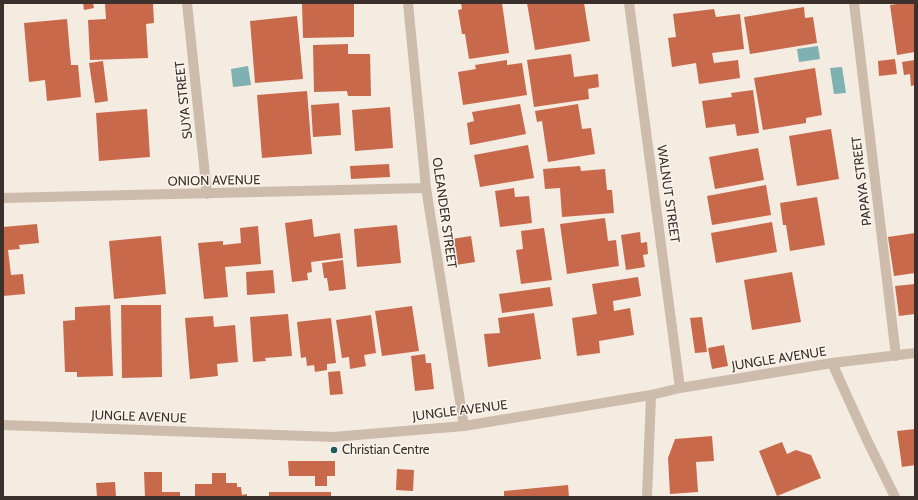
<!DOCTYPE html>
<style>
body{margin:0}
#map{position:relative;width:918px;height:500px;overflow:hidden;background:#f4ebe1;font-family:Cabin,sans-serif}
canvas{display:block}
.frame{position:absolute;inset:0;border:4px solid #3b302b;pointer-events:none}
</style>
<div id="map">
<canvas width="918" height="500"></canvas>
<div class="frame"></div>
</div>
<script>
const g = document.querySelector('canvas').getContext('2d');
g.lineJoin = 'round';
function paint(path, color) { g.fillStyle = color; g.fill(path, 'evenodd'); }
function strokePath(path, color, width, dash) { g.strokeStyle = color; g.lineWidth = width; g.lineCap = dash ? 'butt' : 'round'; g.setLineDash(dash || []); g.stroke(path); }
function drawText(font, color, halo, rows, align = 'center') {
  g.font = font + ' Cabin,sans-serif'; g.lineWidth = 3; g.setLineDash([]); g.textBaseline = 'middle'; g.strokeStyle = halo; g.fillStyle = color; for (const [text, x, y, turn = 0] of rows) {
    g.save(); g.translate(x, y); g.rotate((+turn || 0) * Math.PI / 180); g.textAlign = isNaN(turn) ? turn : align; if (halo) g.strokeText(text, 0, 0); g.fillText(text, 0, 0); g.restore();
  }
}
paint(new Path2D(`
 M 818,46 L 820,59 L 799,62 L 797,49 Z
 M 248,66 L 251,85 L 233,87 L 231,69 Z
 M 842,67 L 846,93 L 834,94 L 830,68 Z`), '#7fb0b2');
paint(new Path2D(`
 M 83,3 L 93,3 L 94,8 L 84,10 Z
 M 105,3 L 153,3 L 154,23 L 146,24 L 148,58 L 90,60 L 88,20 L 106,19 Z
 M 302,3 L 354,3 L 354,37 L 303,38 Z
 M 461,3 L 502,3 L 509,53 L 469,59 L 465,34 L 462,34 L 458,10 L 462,9 Z
 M 527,3 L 584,3 L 590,41 L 535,50 Z
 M 904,3 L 915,3 L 915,52 L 897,55 L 890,5 Z
 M 804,7 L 805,18 L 813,17 L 817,43 L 750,54 L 744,17 Z
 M 714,9 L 716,17 L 740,14 L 744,49 L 712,53 L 714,63 L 738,60 L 740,78 L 699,84 L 696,63 L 672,67 L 668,38 L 676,37 L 673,14 Z
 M 297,16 L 303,79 L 255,83 L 250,21 Z
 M 67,19 L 71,65 L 78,65 L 81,97 L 47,101 L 45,80 L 29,82 L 24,23 Z
 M 348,44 L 348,54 L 370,54 L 371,96 L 348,96 L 347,91 L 314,92 L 313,45 Z
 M 571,54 L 574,77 L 598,74 L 599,87 L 588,89 L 589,99 L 534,107 L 527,60 Z
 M 895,59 L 897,74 L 879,76 L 878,61 Z
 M 507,60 L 507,65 L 522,63 L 527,95 L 463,105 L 458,72 L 476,69 L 475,65 Z
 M 915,60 L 915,85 L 911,86 L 910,74 L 904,75 L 902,62 Z
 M 103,61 L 108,101 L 95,103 L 89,63 Z
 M 815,68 L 822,115 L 806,118 L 806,123 L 763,130 L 754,78 Z
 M 753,90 L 759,133 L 737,136 L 735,124 L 706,128 L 702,101 L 732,97 L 731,93 Z
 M 307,91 L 312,154 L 262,158 L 257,95 Z
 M 339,103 L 341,135 L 313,137 L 311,105 Z
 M 520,104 L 526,134 L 470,145 L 467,123 L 474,121 L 472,112 Z
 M 578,104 L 582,129 L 591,128 L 595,154 L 548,162 L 542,121 L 537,122 L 535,111 Z
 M 390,107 L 393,148 L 355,151 L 352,110 Z
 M 147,109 L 150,157 L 99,161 L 96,113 Z
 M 831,129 L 839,179 L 797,186 L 789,136 Z
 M 528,145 L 534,178 L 480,187 L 474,155 Z
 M 758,148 L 764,180 L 715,189 L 709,157 Z
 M 389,164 L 390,177 L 351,179 L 350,166 Z
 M 580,166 L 581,171 L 605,169 L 607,190 L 612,190 L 614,213 L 562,217 L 560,188 L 545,189 L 543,169 Z
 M 766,185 L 771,215 L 712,225 L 707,196 Z
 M 514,188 L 515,197 L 529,196 L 532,223 L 500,227 L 495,191 Z
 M 817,197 L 825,245 L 790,251 L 786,225 L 783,225 L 780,203 Z
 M 605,218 L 608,241 L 616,240 L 619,266 L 567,274 L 560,224 Z
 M 312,219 L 314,237 L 340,233 L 343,258 L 311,262 L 312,272 L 307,273 L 308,280 L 292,282 L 285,223 Z
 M 772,222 L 777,252 L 716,263 L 711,233 Z
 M 37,224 L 39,243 L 19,245 L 20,249 L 8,250 L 11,275 L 23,274 L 25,294 L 3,296 L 3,227 Z
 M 397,225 L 401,263 L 357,267 L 354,229 Z
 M 258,226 L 261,264 L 225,267 L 228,297 L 204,299 L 198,243 L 223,241 L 223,245 L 241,243 L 240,228 Z
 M 544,228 L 552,280 L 521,284 L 516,250 L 523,249 L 521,231 Z
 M 640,232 L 641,243 L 647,242 L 648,254 L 643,255 L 645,267 L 626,270 L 621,235 Z
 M 915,233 L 915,273 L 894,276 L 888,237 Z
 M 161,236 L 166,294 L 114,299 L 109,241 Z
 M 471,236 L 475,262 L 456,265 L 452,239 Z
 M 343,260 L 346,289 L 329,291 L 327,278 L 324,278 L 322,263 Z
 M 273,270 L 275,293 L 247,295 L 246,272 Z
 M 792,272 L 801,322 L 752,330 L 744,280 Z
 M 638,277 L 641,296 L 613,301 L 614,311 L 630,308 L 634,335 L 599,341 L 600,353 L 577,356 L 572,318 L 597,314 L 592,284 Z
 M 915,284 L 915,314 L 899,316 L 895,286 Z
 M 550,287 L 553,306 L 502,313 L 499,294 Z
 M 110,305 L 113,376 L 77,377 L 77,372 L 65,372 L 63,321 L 75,320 L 75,307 Z
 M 121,305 L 161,305 L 162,377 L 122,378 Z
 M 412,306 L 419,351 L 382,356 L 375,311 Z
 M 534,313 L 541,359 L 488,367 L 484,334 L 500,333 L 498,318 Z
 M 288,314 L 292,356 L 265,358 L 266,361 L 253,362 L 250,317 Z
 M 371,315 L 376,353 L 364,355 L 366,366 L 350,369 L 349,357 L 342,358 L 336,320 Z
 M 213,316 L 214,327 L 235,325 L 238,362 L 217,364 L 218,376 L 190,379 L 185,318 Z
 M 702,317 L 707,352 L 695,353 L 690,318 Z
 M 331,318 L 336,363 L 327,364 L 327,370 L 315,372 L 314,365 L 307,366 L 306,357 L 301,358 L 297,322 Z
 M 724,345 L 728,366 L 712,369 L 708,348 Z
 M 425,354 L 426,363 L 431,363 L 434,389 L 415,391 L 411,356 Z
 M 340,371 L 343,394 L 330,395 L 328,372 Z
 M 915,429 L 915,465 L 902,467 L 897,431 Z
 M 712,436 L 714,461 L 696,462 L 698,492 L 670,494 L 668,458 L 675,439 Z
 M 782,442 L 787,454 L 796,450 L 811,455 L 821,478 L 777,496 L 759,451 Z
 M 288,461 L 335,461 L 335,476 L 327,476 L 327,486 L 315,486 L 315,476 L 289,476 Z
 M 397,469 L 414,470 L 413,491 L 396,490 Z
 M 144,472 L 162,472 L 162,492 L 180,492 L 180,497 L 145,497 Z
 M 212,473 L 226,473 L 226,483 L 237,483 L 237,487 L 241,487 L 242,495 L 247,494 L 247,497 L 195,497 L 195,484 L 212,484 Z
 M 115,482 L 116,497 L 97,497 L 96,483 Z
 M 568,485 L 569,497 L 504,497 L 504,491 Z
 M 269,492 L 331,492 L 331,497 L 269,497 Z`), '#c8694b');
strokePath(new Path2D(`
 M 187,3 L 207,194
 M 408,3 L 426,188 L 464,426
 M 629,3 L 680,388
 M 854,3 L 896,356
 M 3,198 L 426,188
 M 832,363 L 867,440 L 895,497
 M 3,425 L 333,437 L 464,426 L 651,395 L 680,388 L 832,363 L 915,353
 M 647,497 L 651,395`), '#cdbbac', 10);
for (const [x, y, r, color] of [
 [334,450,4,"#1f5a5e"]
]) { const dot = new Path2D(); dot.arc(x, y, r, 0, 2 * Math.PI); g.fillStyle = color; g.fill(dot); strokePath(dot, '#fbf5ee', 1.5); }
drawText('13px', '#3b302b', '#fbf5ee', [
 ["SUYA STREET",184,100,-96],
 ["ONION AVENUE",214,181,-1],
 ["PAPAYA STREET",862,181,-97],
 ["WALNUT STREET",668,194,82],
 ["OLEANDER STREET",444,213,82],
 ["JUNGLE AVENUE",779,359,-9],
 ["JUNGLE AVENUE",460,411,-7],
 ["JUNGLE AVENUE",139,417,2]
]);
drawText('13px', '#3b302b', '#fbf5ee', [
 ["Christian Centre",342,450]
], 'left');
</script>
